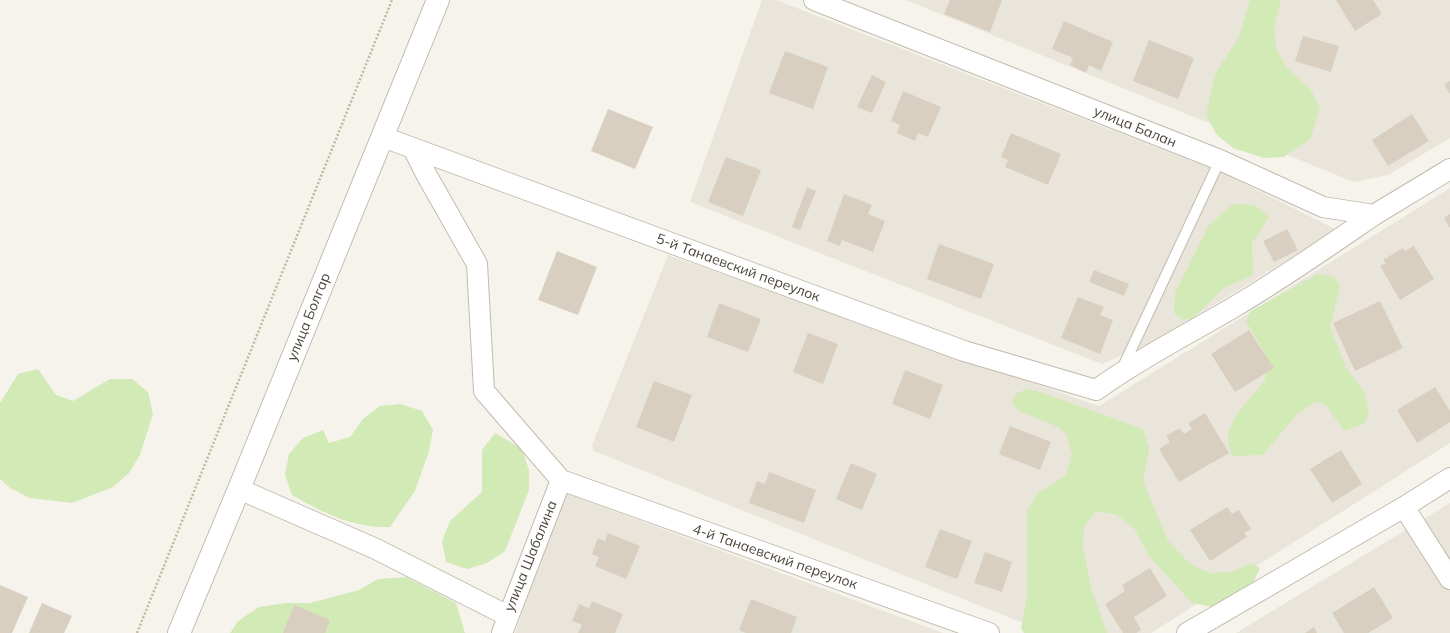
<!DOCTYPE html>
<meta charset="utf-8">
<style>
body{margin:0}
canvas{display:block;background:#f6f3ec}
</style>
<canvas width="1450" height="633"></canvas>
<script>
const g = document.querySelector('canvas').getContext('2d');
g.lineJoin = 'round';
function paint(path, color) { g.fillStyle = color; g.fill(path, 'evenodd'); }
function strokePath(path, color, width, dash) { g.strokeStyle = color; g.lineWidth = width; g.lineCap = dash ? 'butt' : 'round'; g.setLineDash(dash || []); g.stroke(path); }
function drawText(font, color, halo, rows, align = 'center') {
  g.font = font + ' Mulish,sans-serif'; g.lineWidth = 3; g.setLineDash([]); g.textBaseline = 'middle'; g.strokeStyle = halo; g.fillStyle = color; for (const [text, x, y, turn = 0] of rows) {
    g.save(); g.translate(x, y); g.rotate((+turn || 0) * Math.PI / 180); g.textAlign = isNaN(turn) ? turn : align; if (halo) g.strokeText(text, 0, 0); g.fillText(text, 0, 0); g.restore();
  }
}
paint(new Path2D(`
 M 762,0 L 776,0 L 1225,174 L 1337,230 L 1151,343 L 1102,364 L 690,202 Z
 M 906,0 L 1450,0 L 1450,138 L 1388,175 L 1354,182 Z
 M 1450,188 L 1450,443 L 1151,633 L 1048,633 L 594,451 L 592,445 L 668,255 L 1099,406 Z
 M 565,493 L 943,633 L 515,633 Z
 M 1450,503 L 1450,633 L 1236,633 Z`), '#eae5da');
paint(new Path2D(`
 M 1250,0 L 1281,0 L 1274,27 L 1276,49 L 1287,68 L 1311,90 L 1320,109 L 1310,139 L 1284,157 L 1264,158 L 1233,148 L 1217,135 L 1206,115 L 1215,74 L 1239,37 Z
 M 1233,204 L 1255,205 L 1269,217 L 1252,243 L 1253,275 L 1224,288 L 1193,318 L 1183,320 L 1174,313 L 1175,293 L 1209,225 Z
 M 1318,274 L 1334,277 L 1340,286 L 1330,327 L 1346,367 L 1365,393 L 1369,414 L 1364,424 L 1344,431 L 1326,405 L 1316,402 L 1297,414 L 1263,455 L 1232,456 L 1229,445 L 1228,432 L 1237,414 L 1265,380 L 1266,355 L 1246,321 L 1251,311 Z
 M 38,369 L 56,395 L 73,401 L 110,379 L 132,379 L 148,392 L 153,414 L 140,455 L 129,473 L 113,487 L 72,503 L 30,498 L 10,488 L 0,479 L 0,403 L 18,374 Z
 M 1027,389 L 1037,391 L 1143,429 L 1149,449 L 1143,481 L 1168,541 L 1190,564 L 1210,573 L 1232,572 L 1251,563 L 1260,568 L 1251,587 L 1213,607 L 1192,603 L 1149,556 L 1134,528 L 1117,515 L 1096,511 L 1084,527 L 1083,548 L 1092,591 L 1107,633 L 1024,633 L 1021,628 L 1027,597 L 1027,511 L 1038,493 L 1066,475 L 1072,454 L 1066,434 L 1058,427 L 1019,411 L 1012,403 L 1017,393 Z
 M 401,404 L 422,411 L 433,430 L 429,451 L 415,491 L 390,527 C 352,528 324,513 292,495 L 285,475 L 289,454 L 303,438 L 323,430 L 329,443 L 350,437 L 363,419 L 380,406 Z
 M 495,433 L 522,449 L 529,470 L 529,490 L 505,551 L 487,563 L 467,569 L 446,562 L 442,541 L 450,521 L 482,492 L 482,450 Z
 M 406,577 L 456,603 L 465,633 L 230,633 L 238,621 L 259,607 L 286,603 L 310,603 L 359,590 L 378,579 Z`), '#d2eab5');
paint(new Path2D(`
 M 950,0 L 1002,0 L 990,32 L 944,14 Z
 M 1336,0 L 1373,0 L 1382,14 L 1355,31 Z
 M 1064,21 L 1113,42 L 1101,71 L 1089,65 L 1086,73 L 1070,65 L 1073,58 L 1052,49 Z
 M 1303,36 L 1339,46 L 1331,72 L 1295,61 Z
 M 1149,40 L 1194,58 L 1178,99 L 1133,81 Z
 M 785,51 L 828,67 L 813,109 L 769,93 Z
 M 872,75 L 886,82 L 872,113 L 857,107 Z
 M 1450,81 L 1450,94 L 1444,84 Z
 M 903,91 L 941,107 L 928,137 L 918,133 L 915,141 L 897,133 L 900,125 L 891,121 Z
 M 608,109 L 653,127 L 635,169 L 591,151 Z
 M 1412,114 L 1429,141 L 1388,166 L 1372,140 Z
 M 1011,133 L 1061,154 L 1048,185 L 1005,167 L 1008,160 L 1001,157 Z
 M 726,157 L 761,170 L 743,216 L 708,202 Z
 M 807,187 L 816,191 L 800,230 L 792,227 Z
 M 844,194 L 872,205 L 868,214 L 885,221 L 873,252 L 842,240 L 840,246 L 827,241 Z
 M 1450,214 L 1450,228 L 1444,218 Z
 M 1287,229 L 1298,250 L 1274,262 L 1263,241 Z
 M 939,244 L 994,264 L 981,299 L 927,279 Z
 M 1414,246 L 1434,279 L 1400,300 L 1380,266 L 1386,263 L 1383,260 L 1403,248 L 1405,251 Z
 M 557,251 L 597,267 L 578,315 L 538,300 Z
 M 1094,270 L 1129,284 L 1124,296 L 1089,282 Z
 M 1078,297 L 1104,307 L 1100,315 L 1113,320 L 1100,354 L 1061,338 Z
 M 1380,301 L 1403,348 L 1355,371 L 1333,323 Z
 M 719,303 L 761,319 L 748,352 L 707,337 Z
 M 1249,330 L 1274,368 L 1235,392 L 1211,354 Z
 M 808,333 L 838,344 L 823,384 L 793,372 Z
 M 905,370 L 943,385 L 930,419 L 892,404 Z
 M 654,381 L 692,395 L 674,442 L 636,427 Z
 M 1435,387 L 1450,411 L 1450,422 L 1417,443 L 1397,410 Z
 M 1205,413 L 1229,453 L 1179,482 L 1159,449 L 1170,442 L 1166,436 L 1180,428 L 1184,434 L 1192,429 L 1188,423 Z
 M 1010,426 L 1051,442 L 1040,470 L 999,454 Z
 M 1341,450 L 1362,484 L 1332,503 L 1310,469 Z
 M 851,463 L 877,474 L 862,510 L 836,499 Z
 M 769,472 L 816,490 L 804,523 L 749,503 L 757,481 L 765,484 Z
 M 1227,507 L 1232,514 L 1239,510 L 1251,529 L 1244,533 L 1247,537 L 1210,561 L 1190,530 Z
 M 940,529 L 972,541 L 957,579 L 925,567 Z
 M 608,533 L 640,546 L 626,579 L 595,566 L 599,557 L 592,554 L 598,538 L 605,541 Z
 M 985,552 L 1012,562 L 1002,592 L 974,583 Z
 M 1150,568 L 1167,596 L 1134,617 L 1141,630 L 1136,633 L 1123,633 L 1105,604 L 1125,591 L 1122,585 Z
 M 0,585 L 28,597 L 12,633 L 0,633 Z
 M 1374,587 L 1393,618 L 1368,633 L 1344,633 L 1332,613 Z
 M 751,599 L 797,617 L 791,633 L 746,633 L 739,630 Z
 M 592,601 L 623,614 L 615,633 L 578,633 L 582,625 L 572,621 L 579,604 L 589,608 Z
 M 42,603 L 72,616 L 64,633 L 29,633 Z
 M 294,605 L 330,620 L 325,633 L 283,633 Z
 M 1314,627 L 1317,633 L 1305,633 Z`), '#d8cfc1');
const service = new Path2D(`
 M 1122,369 L 1220,160`);
const minor = new Path2D(`
 M 814,0 L 1220,160 L 1323,207 L 1374,215 L 1450,169
 M 383,137 L 964,351 L 1096,390 C 1138,360 1184,336 1229,310 C 1279,281 1326,248 1374,215
 M 413,148 L 426,174 L 477,264 L 484,391 L 561,480 L 989,633
 M 239,489 L 376,549 L 508,616
 M 1404,507 L 1450,579
 M 502,633 L 561,480
 M 1187,633 L 1404,507 L 1450,478`);
const tertiary = new Path2D(`
 M 179,633 L 239,489 L 438,0`);
strokePath(service, '#c2bbae', 12);
strokePath(minor, '#c2bbae', 22);
strokePath(tertiary, '#c2bbae', 24);
strokePath(new Path2D(`
 M 137,633 L 392,0`), '#c4b79f', 2.5, [2, 2]);
strokePath(service, '#fff', 10);
strokePath(minor, '#fff', 20);
strokePath(tertiary, '#fff', 22);
drawText('14px', '#4b4439', '#fff', [
 ["улица Балан",1135,127,22],
 ["5-й Танаевский переулок",738,268,20],
 ["улица Болгар",309,317,-68],
 ["улица Шабалина",531,556,-68],
 ["4-й Танаевский переулок",775,557,19]
]);
</script>
